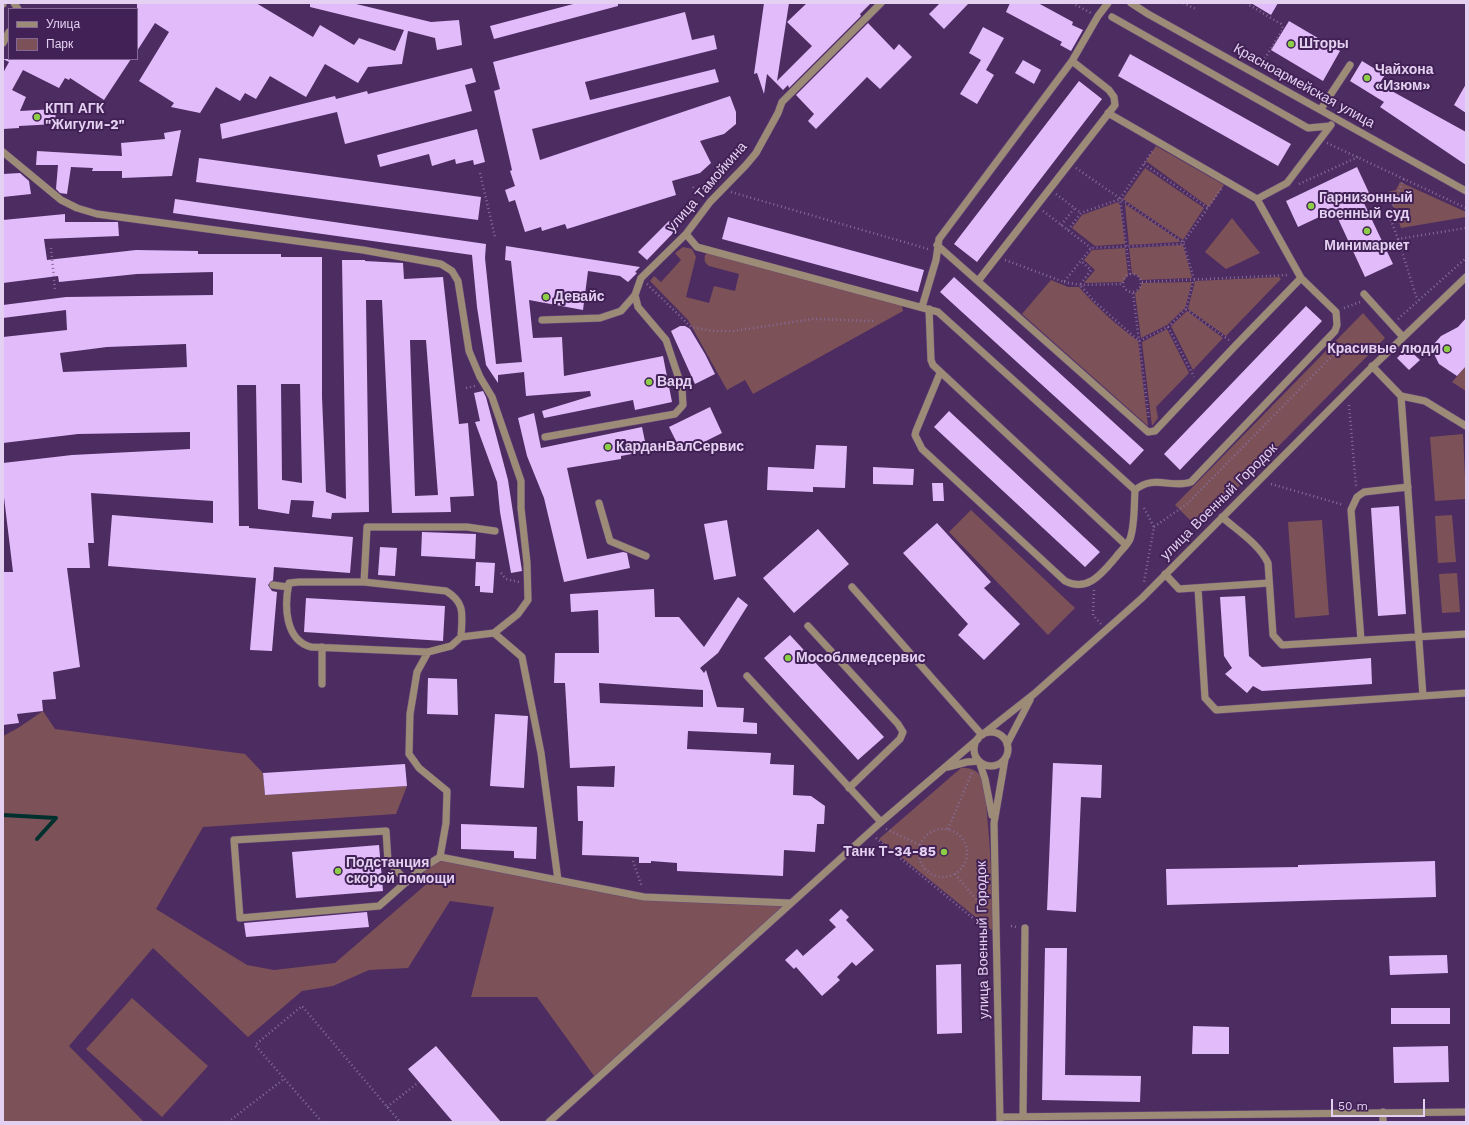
<!DOCTYPE html>
<meta charset="utf-8">
<style>
body{margin:0}
#map{position:relative;width:1469px;height:1125px;overflow:hidden;background:#4d2c61;font-family:"Work Sans",sans-serif}
canvas{display:block}
.frame{position:absolute;inset:0;border:4px solid #e4d1f1;pointer-events:none}
.legend{position:absolute;left:8px;top:8px;width:130px;height:52px;box-sizing:border-box;background:#422156;border:1px solid #836794;margin:0;padding:5px 7px;list-style:none;font-size:12px;color:#e4d1f1}
.legend li{display:flex;align-items:center;gap:8px;height:20px}
.legend b{width:20px;border:1px solid #836794}
.scale{position:absolute;left:1331px;top:1099px;width:94px;height:18px;box-sizing:border-box;border:2px solid #e4d1f1;border-top:0;padding-left:5px;font-size:12px;line-height:14px;white-space:nowrap;color:#e4d1f1;-webkit-text-stroke:3px #422156;paint-order:stroke}
</style>
<div id="map">
<canvas width="1469" height="1125"></canvas>
<div class="frame"></div>
<ul class="legend">
<li><b style="height:5px;background:#9c8b76"></b>Улица</li>
<li><b style="height:11px;background:#7c5258"></b>Парк</li>
</ul>
<div class="scale">50 m</div>
</div>
<script>
const g = document.querySelector('canvas').getContext('2d');
g.lineJoin = 'round';
function paint(path, color) { g.fillStyle = color; g.fill(path, 'evenodd'); }
function strokePath(path, color, width, dash) { g.strokeStyle = color; g.lineWidth = width; g.lineCap = dash ? 'butt' : 'round'; g.setLineDash(dash || []); g.stroke(path); }
function drawText(font, color, halo, rows, align = 'center') {
  g.font = font + ' "Work Sans",sans-serif'; g.lineWidth = 4; g.setLineDash([]); g.textBaseline = 'middle'; g.strokeStyle = halo; g.fillStyle = color; for (const [text, x, y, turn = 0] of rows) {
    g.save(); g.translate(x, y); g.rotate((+turn || 0) * Math.PI / 180); g.textAlign = isNaN(turn) ? turn : align; if (halo) g.strokeText(text, 0, 0); g.fillText(text, 0, 0); g.restore();
  }
}
paint(new Path2D(`
 M 1156,146 L 1224,185 L 1209,207 L 1146,161 Z
 M 1145,168 L 1204,208 L 1183,240 L 1123,199 Z
 M 1400,182 L 1466,212 L 1466,217 L 1401,228 L 1388,192 L 1396,190 Z
 M 1118,202 L 1120,205 L 1125,244 L 1095,246 L 1072,228 L 1082,215 Z
 M 1125,204 L 1180,241 L 1179,242 L 1129,245 Z
 M 1232,218 L 1260,253 L 1226,269 L 1205,252 Z
 M 1183,245 L 1192,278 L 1141,280 L 1137,275 L 1132,274 L 1129,248 Z
 M 683,247 L 692,249 L 696,257 L 686,297 L 709,303 L 714,286 L 735,291 L 739,274 L 709,266 C 705,263 704,261 705,255 L 708,253 L 900,305 L 902,306 L 903,311 L 753,394 L 745,380 L 727,390 L 688,320 L 650,281 L 654,276 L 661,282 L 681,260 L 675,253 Z
 M 1125,248 L 1128,275 L 1123,282 L 1084,283 L 1095,270 L 1084,260 L 1092,250 Z
 M 1279,277 L 1281,279 L 1226,336 L 1188,309 L 1195,281 Z
 M 1051,280 L 1068,287 L 1079,287 C 1097,308 1117,325 1138,341 L 1148,426 L 1022,314 Z
 M 1192,282 L 1185,308 L 1167,325 L 1141,338 L 1135,293 L 1139,290 L 1142,283 Z
 M 1187,311 L 1223,338 L 1193,370 L 1171,326 Z
 M 1363,313 L 1385,338 L 1198,528 L 1175,505 Z
 M 1167,329 L 1189,373 L 1156,407 L 1158,418 L 1152,426 L 1142,342 Z
 M 1466,366 L 1466,391 L 1452,382 Z
 M 1463,434 L 1466,499 L 1435,501 L 1430,437 Z
 M 971,510 L 1075,608 L 1048,635 L 949,532 Z
 M 1452,515 L 1456,562 L 1438,563 L 1435,516 Z
 M 1322,520 L 1329,615 L 1295,618 L 1288,522 Z
 M 1457,573 L 1460,612 L 1442,613 L 1439,574 Z
 M 43,711 L 55,729 L 245,754 L 263,773 L 265,795 L 407,786 L 396,814 L 203,827 L 156,909 L 247,965 L 274,970 L 335,963 L 430,881 L 421,869 L 440,857 L 644,897 L 790,903 L 597,1080 L 537,997 L 471,997 L 494,907 L 450,901 L 408,968 L 369,970 L 333,986 L 302,991 L 248,1037 L 153,948 L 69,1046 L 144,1122 L 3,1122 L 3,736 L 18,728 Z
 M 961,768 C 968,767 976,770 980,775 C 987,785 986,803 987,814 C 991,853 992,892 993,931 L 879,839 Z
 M 132,998 L 208,1066 L 162,1117 L 86,1049 Z`), '#7c5258');
strokePath(new Path2D(`
 M 3,815 L 56,818 L 37,839`), '#00302e', 4);
paint(new Path2D(`
 M 137,3 L 256,3 L 313,37 L 320,25 L 354,45 L 359,38 L 395,51 L 404,30 L 310,7 L 310,3 L 352,3 L 431,22 L 459,20 L 462,45 L 437,50 L 435,38 L 408,31 L 402,64 L 368,67 L 358,83 L 325,64 L 306,97 L 270,76 L 256,99 L 245,93 L 240,101 L 216,87 L 200,113 L 171,107 L 174,103 L 139,81 L 169,32 L 155,23 L 137,51 Z
 M 577,3 L 618,3 L 618,6 L 494,39 L 490,26 Z
 M 764,3 L 789,3 L 777,81 L 812,46 L 787,22 L 807,3 L 871,3 L 860,14 L 861,16 L 789,88 L 788,85 L 783,90 L 767,74 L 764,94 L 757,73 L 754,74 Z
 M 940,3 L 969,3 L 944,29 L 929,14 Z
 M 1010,3 L 1038,3 L 1073,22 L 1072,25 L 1083,30 L 1071,51 L 1060,45 L 1062,42 L 1006,12 Z
 M 1251,3 L 1278,3 L 1271,15 Z
 M 685,12 L 692,40 L 714,35 L 717,49 L 585,82 L 590,100 L 715,69 L 719,82 L 532,129 L 540,160 L 730,96 L 736,112 L 736,124 L 724,134 L 700,141 L 711,163 L 700,173 L 672,181 L 676,195 L 567,229 L 565,224 L 542,231 L 541,227 L 525,232 L 515,200 L 509,202 L 505,190 L 515,186 L 510,171 L 512,170 L 494,91 L 500,89 L 493,62 Z
 M 1289,21 L 1340,51 L 1323,81 L 1271,50 Z
 M 868,23 L 894,50 L 899,44 L 912,57 L 880,89 L 867,77 L 816,129 L 808,121 L 814,114 L 796,95 Z
 M 983,27 L 1004,38 L 986,70 L 994,75 L 977,104 L 960,94 L 981,60 L 969,53 Z
 M 1130,54 L 1291,144 L 1278,166 L 1118,76 Z
 M 3,59 L 131,59 L 104,100 L 70,78 L 69,80 L 65,78 L 59,88 L 23,70 L 12,90 L 26,97 L 20,111 L 55,109 L 56,124 L 19,126 L 19,128 L 3,129 L 3,73 L 9,62 Z
 M 1023,60 L 1041,70 L 1034,84 L 1015,73 Z
 M 1362,61 L 1385,75 L 1379,84 L 1466,132 L 1466,165 L 1380,107 L 1384,102 L 1350,81 Z
 M 472,68 L 476,82 L 465,85 L 472,111 L 345,144 L 337,112 L 222,139 L 220,124 L 335,96 L 336,99 L 367,91 L 368,94 Z
 M 1079,81 L 1102,99 L 977,262 L 954,244 Z
 M 1466,84 L 1466,113 L 1454,105 Z
 M 477,129 L 485,162 L 474,165 L 473,160 L 456,164 L 455,159 L 432,166 L 429,154 L 380,167 L 377,155 Z
 M 181,130 L 172,176 L 122,178 L 122,171 L 92,171 L 93,168 L 71,167 L 67,194 L 60,193 L 56,189 L 58,165 L 36,165 L 37,151 L 122,156 L 121,143 L 165,139 L 164,133 Z
 M 199,158 L 481,197 L 478,220 L 196,182 Z
 M 1357,167 L 1370,195 L 1362,199 L 1393,264 L 1365,277 L 1334,210 L 1298,227 L 1286,201 Z
 M 20,173 L 29,181 L 31,194 L 3,197 L 3,174 Z
 M 175,199 L 486,244 L 485,258 L 496,364 L 522,362 L 511,261 L 505,260 L 506,246 L 640,267 L 635,272 L 637,273 L 628,282 L 620,276 L 588,271 L 583,310 L 529,300 L 533,338 L 562,337 L 564,376 L 663,356 L 672,402 L 635,410 L 633,400 L 544,418 L 542,411 L 591,396 L 590,391 L 526,396 L 524,372 L 498,375 L 498,383 L 486,365 L 477,307 L 472,255 L 173,213 Z
 M 65,214 L 65,222 L 118,222 L 119,236 L 44,239 L 47,260 L 136,250 L 198,251 L 198,254 L 281,254 L 281,257 L 322,257 L 322,397 L 326,492 L 346,499 L 342,260 L 365,260 L 365,261 L 403,263 L 404,279 L 443,277 L 459,424 L 468,423 L 474,496 L 450,497 L 451,512 L 392,513 L 382,300 L 366,300 L 369,512 L 332,513 L 331,519 L 312,517 L 314,501 L 291,500 L 289,514 L 258,509 L 256,385 L 237,385 L 239,526 L 249,526 L 249,528 L 353,537 L 350,573 L 274,567 L 273,580 L 268,585 L 272,591 L 277,592 L 272,651 L 250,650 L 256,578 L 108,566 L 112,515 L 213,523 L 213,501 L 91,493 L 94,543 L 88,543 L 90,568 L 67,568 L 80,667 L 53,672 L 56,699 L 42,700 L 43,711 L 17,714 L 19,723 L 3,725 L 3,572 L 13,572 L 3,489 L 3,463 L 72,455 L 190,449 L 190,432 L 78,434 L 3,443 L 3,337 L 67,330 L 66,310 L 3,318 L 3,305 L 66,297 L 213,295 L 213,272 L 137,274 L 59,282 L 58,276 L 3,283 L 3,220 ZM 410,340 L 426,340 L 438,495 L 415,496 ZM 186,344 L 187,367 L 63,372 L 60,353 L 107,347 ZM 281,384 L 300,384 L 302,483 L 282,480 Z
 M 728,217 L 924,270 L 918,292 L 722,239 Z
 M 669,221 L 678,228 L 647,260 L 638,252 Z
 M 954,277 L 1144,450 L 1130,465 L 940,292 Z
 M 1306,306 L 1322,321 L 1180,470 L 1164,454 Z
 M 1466,318 L 1466,366 L 1457,376 L 1439,364 L 1435,356 L 1434,344 L 1441,336 L 1458,327 Z
 M 680,326 L 685,326 L 690,329 L 705,354 L 715,374 L 695,384 L 671,331 Z
 M 1407,348 L 1420,360 L 1409,370 L 1397,358 Z
 M 483,391 L 486,397 L 508,480 L 522,571 L 511,573 L 500,512 L 497,482 L 475,422 L 480,421 L 474,393 Z
 M 710,407 L 722,433 L 682,453 L 669,427 Z
 M 949,411 L 1100,552 L 1085,567 L 934,427 Z
 M 534,413 L 541,448 L 642,427 L 647,451 L 621,456 L 621,459 L 567,468 L 587,559 L 623,552 L 627,553 L 630,568 L 564,582 L 544,498 L 527,456 L 518,418 Z
 M 816,445 L 847,446 L 845,488 L 813,487 L 813,492 L 767,490 L 768,467 L 814,469 Z
 M 873,467 L 914,469 L 913,485 L 873,484 Z
 M 932,483 L 943,483 L 944,501 L 933,501 Z
 M 1399,506 L 1406,614 L 1378,616 L 1371,508 Z
 M 727,520 L 736,576 L 714,580 L 704,524 Z
 M 937,523 L 991,582 L 984,588 L 1020,624 L 984,660 L 958,635 L 968,624 L 903,553 Z
 M 818,529 L 849,564 L 794,613 L 763,578 Z
 M 422,532 L 476,534 L 475,559 L 421,556 Z
 M 380,547 L 397,548 L 395,576 L 378,575 Z
 M 476,562 L 495,563 L 493,593 L 480,592 L 480,586 L 475,586 Z
 M 654,589 L 655,617 L 679,617 L 704,647 L 738,597 L 748,605 L 718,653 L 700,668 L 704,673 L 706,670 L 717,707 L 744,708 L 743,722 L 757,723 L 757,734 L 688,731 L 687,749 L 771,753 L 770,764 L 794,765 L 793,795 L 811,796 L 825,806 L 824,824 L 817,824 L 815,852 L 784,850 L 783,876 L 677,871 L 677,863 L 651,861 L 651,863 L 639,863 L 639,857 L 582,855 L 583,821 L 578,821 L 577,786 L 614,787 L 615,766 L 570,768 L 565,683 L 554,683 L 555,653 L 599,653 L 598,610 L 571,612 L 570,594 ZM 599,683 L 703,690 L 703,707 L 600,703 Z
 M 1245,596 L 1249,656 L 1262,667 L 1371,658 L 1372,684 L 1262,691 L 1253,686 L 1247,693 L 1225,674 L 1232,668 L 1224,656 L 1220,597 Z
 M 306,598 L 445,606 L 443,641 L 304,632 Z
 M 790,635 L 884,737 L 858,760 L 764,658 Z
 M 428,678 L 457,679 L 458,715 L 427,714 Z
 M 495,714 L 528,716 L 524,788 L 490,786 Z
 M 1053,763 L 1102,765 L 1101,798 L 1081,797 L 1076,912 L 1047,910 Z
 M 405,764 L 407,786 L 265,795 L 263,773 Z
 M 461,824 L 537,827 L 536,859 L 514,858 L 514,851 L 461,849 Z
 M 379,845 L 383,891 L 296,898 L 292,852 Z
 M 1435,861 L 1436,897 L 1167,905 L 1166,869 L 1298,867 L 1298,865 Z
 M 841,909 L 849,917 L 846,920 L 874,950 L 856,966 L 852,962 L 837,977 L 840,980 L 822,996 L 796,967 L 794,969 L 785,960 L 797,949 L 803,956 L 836,927 L 829,920 Z
 M 367,912 L 369,927 L 246,937 L 244,923 Z
 M 1045,948 L 1067,948 L 1065,1075 L 1141,1076 L 1140,1102 L 1042,1100 Z
 M 1447,955 L 1448,973 L 1390,975 L 1389,956 Z
 M 961,964 L 962,1033 L 937,1034 L 936,965 Z
 M 1391,1008 L 1450,1008 L 1450,1024 L 1391,1024 Z
 M 1193,1026 L 1229,1027 L 1229,1054 L 1192,1054 Z
 M 436,1046 L 501,1122 L 453,1122 L 408,1069 Z
 M 1448,1046 L 1449,1082 L 1394,1083 L 1393,1047 Z`), '#e1bbfa');
const minor = new Path2D(`
 M 14,3 L 18,9
 M 1131,3 L 1148,14 L 1466,191
 M 3,4 L 3,3
 M 1112,17 L 1308,128 L 1330,126
 M 3,43 L 9,32
 M 1321,109 L 1350,65
 M 3,152 L 61,200 L 77,208 L 97,214 L 363,250 L 441,264 L 452,271 L 458,281 L 469,351 L 480,377 L 492,397 L 521,481 L 521,508 L 527,563 L 528,600 L 518,614 L 494,633 L 461,637 L 451,646 L 428,652 L 311,647 C 285,640 284,606 289,583 L 299,582 L 364,582
 M 1257,199 L 1287,183 L 1331,125
 M 686,234 L 697,247 L 938,312 L 1135,490
 M 937,245 L 1148,432 L 1155,431 L 1236,345 L 1301,278
 M 978,281 L 1115,105 L 1114,97 L 1109,90 L 1072,61
 M 1364,294 L 1403,337
 M 922,307 L 936,260 L 939,239 L 1072,61 L 1098,16 L 1108,3
 M 929,309 L 931,360 L 933,365 L 1126,545
 M 542,320 L 600,318 L 621,311 L 635,295
 M 1372,366 L 1401,396 L 1425,401 L 1466,426
 M 940,373 L 916,431 L 915,435 L 922,449 L 1065,581 C 1088,593 1103,572 1116,557 C 1120,551 1127,546 1130,539 C 1135,525 1134,505 1135,490 C 1154,474 1171,489 1191,482 L 1335,331 L 1337,325 L 1336,312 L 1301,278 L 1257,199 L 1108,113
 M 1401,396 L 1423,696
 M 545,437 L 675,414 L 683,405 L 682,388 L 666,340 L 638,307 L 635,295 L 641,278 L 686,234 L 710,202 L 746,165 L 756,153 L 778,113 L 782,102 L 881,3
 M 599,503 L 610,541 L 646,556
 M 1222,517 C 1238,531 1259,544 1268,563 L 1273,635 L 1282,645 L 1466,634
 M 1165,574 L 1179,589 L 1269,583
 M 273,585 L 288,587
 M 852,587 L 982,735 L 1034,694 L 1142,598 L 1367,372 L 1466,277
 M 1198,588 L 1205,698 L 1216,710 L 1466,693
 M 808,626 L 898,724 L 903,732 L 900,739 L 849,788
 M 494,633 L 522,657 L 541,753 L 558,880
 M 461,637 C 462,615 466,603 446,591 L 364,582 L 367,527 L 467,527 L 495,531
 M 1361,640 L 1351,510 L 1357,497 L 1364,492 L 1408,487
 M 322,647 L 322,684
 M 428,652 L 417,672 L 410,714 L 409,754 L 419,768 L 447,791 L 446,823 L 440,857 L 644,897 L 790,903
 M 747,676 L 881,822
 M974 749a17 17 0 1 1 34 0a17 17 0 1 1-34 0Z
 M 1007,744 L 1030,700
 M 948,767 L 967,762 L 979,761 L 985,779 L 992,815
 M 407,882 L 388,861 L 386,831 L 234,840 L 240,918 L 379,906 L 421,869 L 440,857
 M 1023,1116 L 1025,928
 M 1000,1117 L 1466,1112
 M 549,1122 L 881,822 L 978,739
 M 1000,1122 L 994,823 L 1005,759
 M 1383,1122 L 1383,1112`);
strokePath(minor, '#684a7b', 8);
strokePath(new Path2D(`
 M 1072,3 L 1091,13
 M 1183,3 L 1196,9
 M 1246,3 L 1281,24 L 1283,29 L 1264,60 L 1265,66
 M 1327,143 L 1466,208
 M 1144,164 L 1208,208
 M 1076,168 L 1183,242 L 1194,279 L 1186,309 L 1168,327 L 1139,341 L 1095,302 L 1080,285 L 1091,270 L 1081,261
 M 480,173 L 495,237
 M 1404,179 L 1389,215 L 1398,239 L 1466,228
 M 1299,184 L 1358,157
 M 693,187 L 702,197
 M 731,192 L 928,249
 M 1056,194 L 1081,213
 M 1043,211 L 1091,248
 M 1061,225 L 1074,209
 M 1068,230 L 1081,213 L 1120,199
 M 1398,239 L 1416,296 L 1419,300
 M 51,248 L 55,289
 M 1005,260 L 1064,282 L 1091,248 L 1182,244 L 1222,188
 M1123 283a9 9 0 1 1 18 0a9 9 0 1 1-18 0Z
 M 1130,274 L 1120,199 L 1153,150
 M 1064,282 L 1080,285 L 1123,284
 M 1142,282 L 1289,275
 M 647,284 L 691,327 L 712,331 L 734,331 L 813,319 L 876,321
 M 1133,293 L 1149,420
 M 1344,308 L 1360,302
 M 1186,309 L 1229,340
 M 1398,319 L 1466,258
 M 1168,327 L 1194,377
 M 466,388 L 475,386
 M 1349,405 L 1356,486
 M 1271,484 L 1344,505
 M 1144,508 L 1154,527 L 1144,582
 M 1154,527 L 1187,504 L 1342,346
 M 501,573 L 506,579 L 519,582
 M 1094,590 L 1093,615 L 1101,624
 M919 853a24 24 0 1 1 48 0a24 24 0 1 1-48 0Z
 M 886,829 L 920,845
 M 948,829 L 973,770
 M 876,838 L 986,929
 M 633,861 L 642,887
 M 955,874 L 986,911
 M 1011,926 L 1017,927
 M 387,1107 L 419,1082
 M 228,1122 L 284,1079
 M 322,1122 L 255,1045 L 302,1006 L 400,1122`), '#876c99', 2.5, [1, 3]);
strokePath(minor, '#9c8b76', 7);
for (const [x, y, r, color] of [
 [1291,44,4,"#8cce45"],
 [1367,78,4,"#8cce45"],
 [37,117,4,"#8cce45"],
 [1311,206,4,"#8cce45"],
 [1367,231,4,"#8cce45"],
 [546,297,4,"#8cce45"],
 [1447,349,4,"#8cce45"],
 [649,382,4,"#8cce45"],
 [608,447,4,"#8cce45"],
 [788,658,4,"#8cce45"],
 [944,852,4,"#8cce45"],
 [338,871,4,"#8cce45"]
]) { const dot = new Path2D(); dot.arc(x, y, r, 0, 2 * Math.PI); g.fillStyle = color; g.fill(dot); strokePath(dot, '#422156', 1.5); }
drawText('bold 14px', '#e4d1f1', '#422156', [
 ["Шторы",1299,44],
 ["Чайхона",1375,70],
 ["«Изюм»",1375,86],
 ["КПП АГК",45,109],
 ["\"Жигули-2\"",45,125],
 ["Гарнизонный",1319,198],
 ["военный суд",1319,214],
 ["Минимаркет",1367,246,"center"],
 ["Девайс",554,297],
 ["Красивые люди",1439,349,"right"],
 ["Вард",657,382],
 ["КарданВалСервис",616,447],
 ["Мособлмедсервис",796,658],
 ["Танк Т-34-85",936,852,"right"],
 ["Подстанция",346,863],
 ["скорой помощи",346,879]
], 'left');
drawText('14px', '#e4d1f1', '#422156', [
 ["Красноармейская улица",1304,86,29],
 ["улица Тамойкина",707,187,-49],
 ["улица Военный Городок",1219,502,-45],
 ["улица Военный Городок",983,940,-91]
]);
</script>
